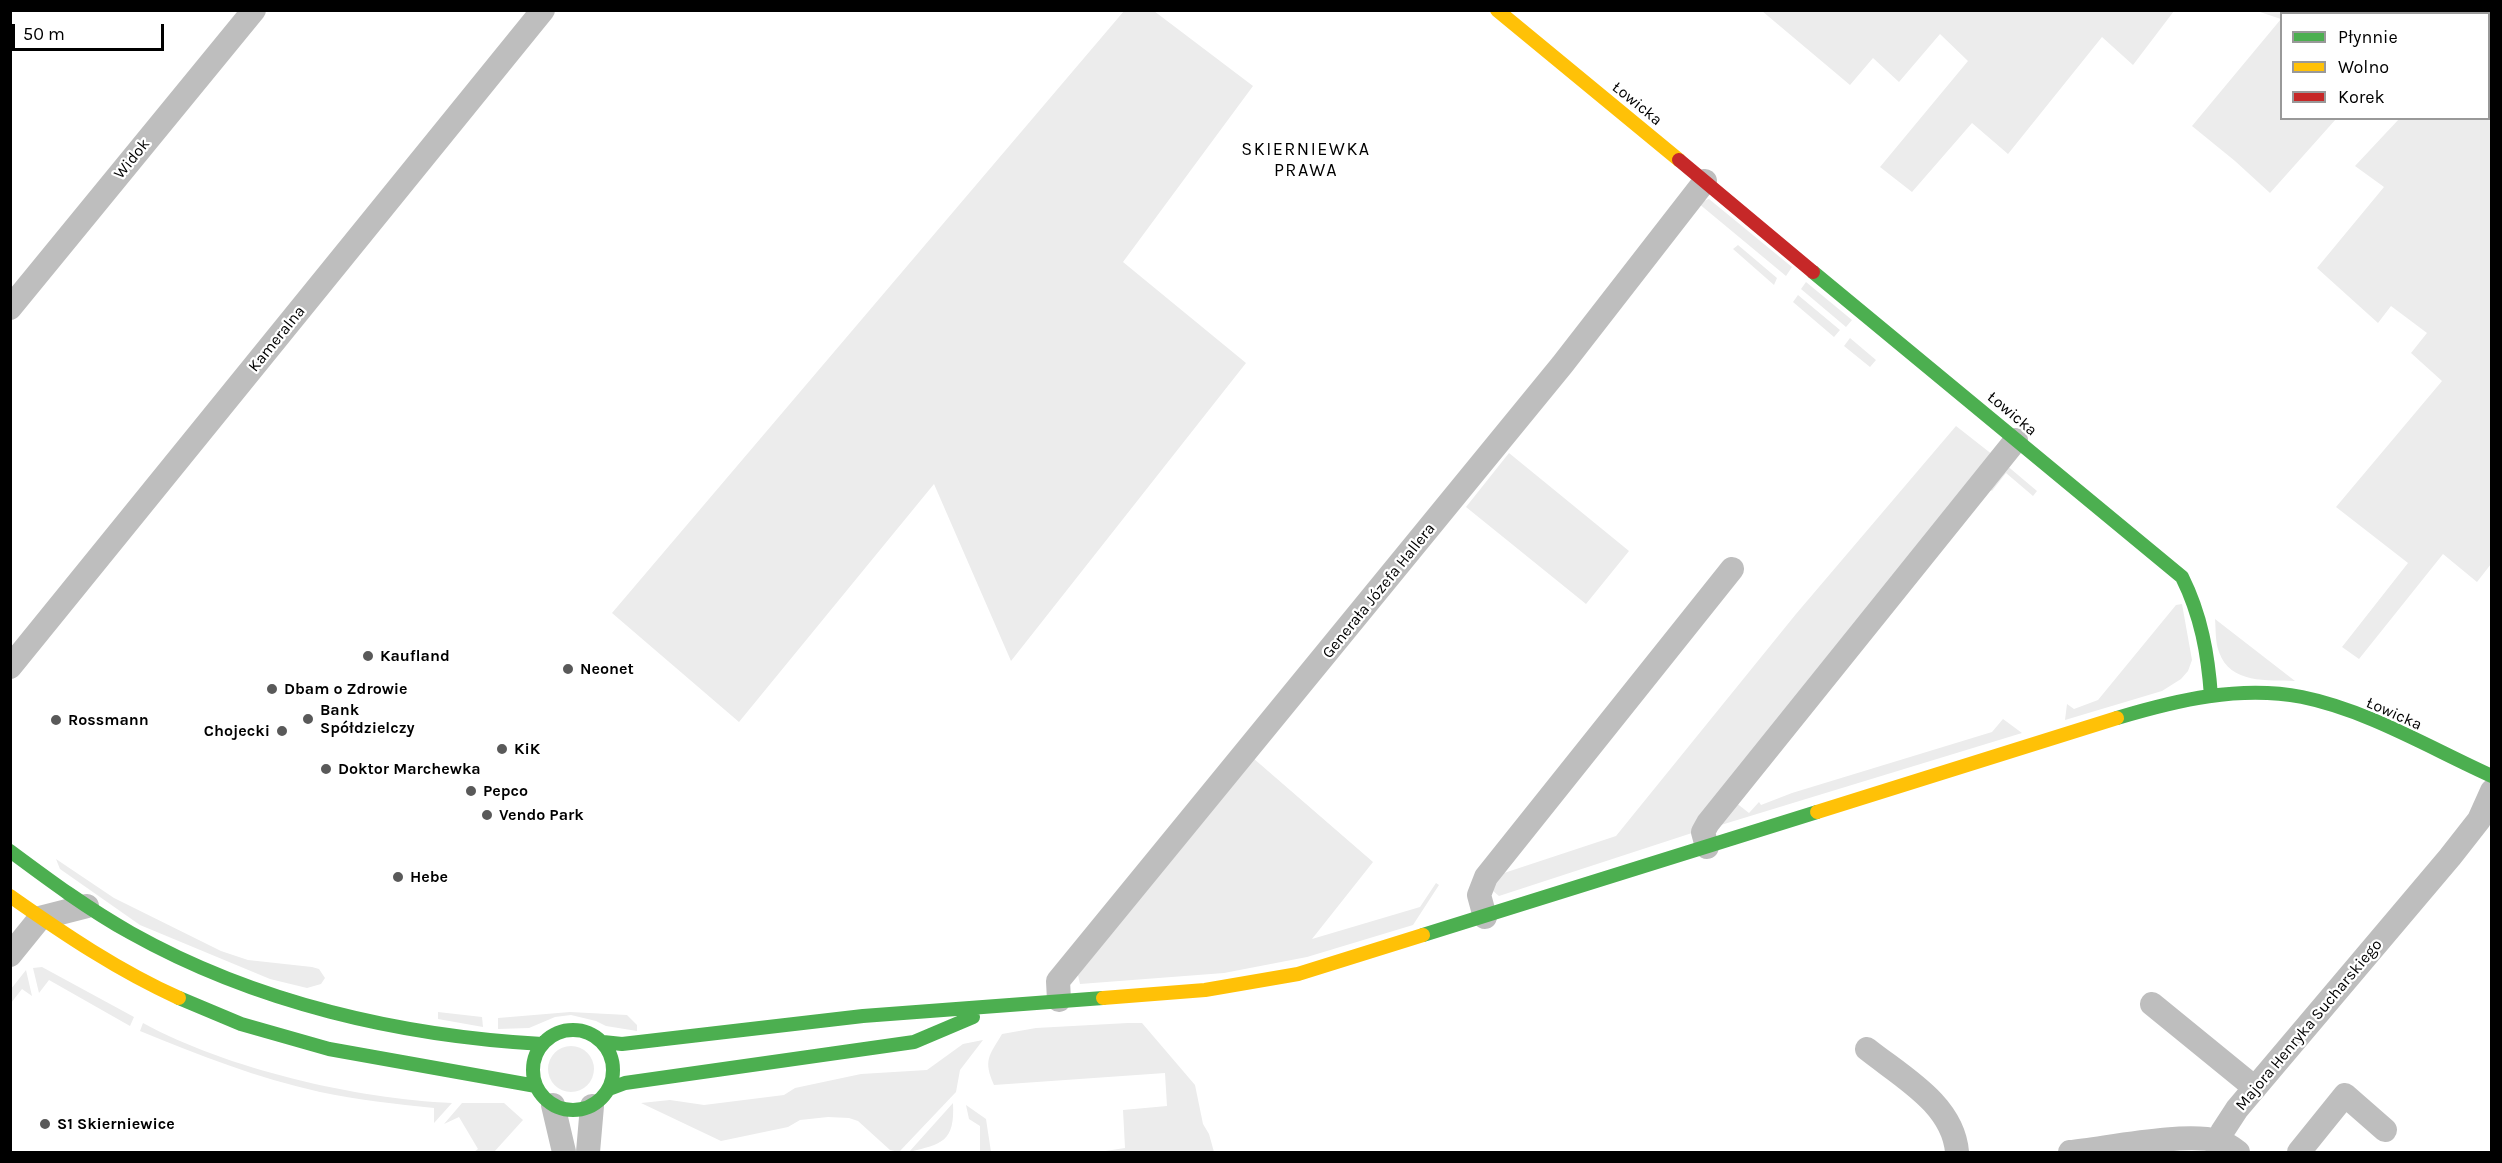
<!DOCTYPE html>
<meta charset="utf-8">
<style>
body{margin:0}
#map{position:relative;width:2502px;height:1163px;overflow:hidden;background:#fff;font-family:Karla,sans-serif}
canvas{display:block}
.frame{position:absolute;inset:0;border:12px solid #000;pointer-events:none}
.legend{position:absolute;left:2280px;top:12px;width:210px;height:108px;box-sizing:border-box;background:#fff;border:2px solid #999;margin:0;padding:8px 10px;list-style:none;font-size:18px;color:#000}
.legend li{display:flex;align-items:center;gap:12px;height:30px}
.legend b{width:30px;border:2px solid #999}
.scale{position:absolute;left:12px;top:24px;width:152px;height:27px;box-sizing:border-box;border:3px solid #000;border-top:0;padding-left:8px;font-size:18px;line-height:21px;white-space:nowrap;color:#000;-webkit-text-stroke:4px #fff;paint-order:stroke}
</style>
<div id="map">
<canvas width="2502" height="1163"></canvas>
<div class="frame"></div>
<ul class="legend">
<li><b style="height:8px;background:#4caf50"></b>Płynnie</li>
<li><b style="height:8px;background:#ffc107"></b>Wolno</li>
<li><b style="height:8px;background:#c62828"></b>Korek</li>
</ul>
<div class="scale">50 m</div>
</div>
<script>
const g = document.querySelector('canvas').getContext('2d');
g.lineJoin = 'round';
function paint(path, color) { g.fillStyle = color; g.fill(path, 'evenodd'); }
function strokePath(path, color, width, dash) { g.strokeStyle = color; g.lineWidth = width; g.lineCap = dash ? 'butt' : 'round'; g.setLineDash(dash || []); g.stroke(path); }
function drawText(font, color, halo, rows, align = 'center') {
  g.font = font + ' Karla,sans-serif'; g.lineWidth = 4.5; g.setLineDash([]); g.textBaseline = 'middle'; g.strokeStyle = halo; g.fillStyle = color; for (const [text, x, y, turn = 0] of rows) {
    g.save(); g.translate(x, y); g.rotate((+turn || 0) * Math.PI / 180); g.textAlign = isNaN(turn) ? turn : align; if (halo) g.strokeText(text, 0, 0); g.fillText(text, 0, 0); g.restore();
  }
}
paint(new Path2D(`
 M 1124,11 L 1154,11 L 1253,86 L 1123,262 L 1246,363 L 1011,661 L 934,484 L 739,722 L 612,613 Z
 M 1762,11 L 2174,11 L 2133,65 L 2102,37 L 2008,154 L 1972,123 L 1912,192 L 1880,167 L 1968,61 L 1940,34 L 1899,82 L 1873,58 L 1850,85 Z
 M 2257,11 L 2422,11 L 2421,14 L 2282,14 L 2282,118 L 2336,119 L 2270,193 L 2235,161 L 2192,126 L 2281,19 Z
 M 2489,65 L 2492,65 L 2491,564 L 2477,582 L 2443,554 L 2359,659 L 2342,647 L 2408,563 L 2336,507 L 2442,381 L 2411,353 L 2427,333 L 2391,306 L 2378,323 L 2317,268 L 2384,187 L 2355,166 L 2399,119 L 2488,118 Z
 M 1709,199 L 1792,267 L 1786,276 L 1698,203 Z
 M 1738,245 L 1777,278 L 1774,285 L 1733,249 Z
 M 1806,282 L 1852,320 L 1846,327 L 1801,289 Z
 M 1798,295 L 1840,330 L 1834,337 L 1793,302 Z
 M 1850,338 L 1876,360 L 1870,367 L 1844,346 Z
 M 1956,426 L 1993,455 L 1692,833 L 1499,896 L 1493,891 L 1498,875 L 1616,836 L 1796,614 Z
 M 1509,453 L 1629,551 L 1586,604 L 1466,507 Z
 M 2005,464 L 2037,491 L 2033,496 L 2006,473 L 1992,491 L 1986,486 Z
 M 2182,604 L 2192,660 L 2188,671 L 2181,679 L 2162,691 L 2065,720 L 2067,704 L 2074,709 L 2098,700 L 2176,605 Z
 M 2215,619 L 2295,681 C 2268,680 2230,684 2219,652 C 2215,642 2216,629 2215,619 Z
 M 2003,719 L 2022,733 L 1711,828 L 1735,802 L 1749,813 L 1759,802 L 1761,805 L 1792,793 L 1992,732 Z
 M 1253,758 L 1373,862 L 1312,939 L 1420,907 L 1436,883 L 1439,885 L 1413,925 L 1307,957 L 1224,973 L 1080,984 L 1078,975 Z
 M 56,859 L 114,898 L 221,951 L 248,960 L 312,967 L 319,969 L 325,978 L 321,984 L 307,988 L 270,979 L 140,925 L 60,869 Z
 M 42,967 L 134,1017 L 130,1026 L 49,980 L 39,993 L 33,968 Z
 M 26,970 L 32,996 L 22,989 L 11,1003 L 11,989 Z
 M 438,1012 L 482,1017 L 483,1027 L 438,1019 Z
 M 570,1012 L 627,1015 L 637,1025 L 637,1031 L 606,1026 L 596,1021 L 571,1015 L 555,1017 L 529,1028 L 498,1029 L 498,1018 Z
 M 143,1023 C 227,1069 357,1099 452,1103 L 434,1123 L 434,1108 C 396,1104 357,1100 320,1092 C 257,1078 199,1055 140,1031 Z
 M 1128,1023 L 1142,1023 L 1195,1085 L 1203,1124 L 1209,1134 L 1214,1152 L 1099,1152 L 1125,1148 L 1123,1110 L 1167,1106 L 1165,1073 L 994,1085 C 983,1060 989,1056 1002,1034 L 1036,1028 Z
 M 983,1040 L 960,1070 L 956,1092 L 899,1152 L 890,1150 L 858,1121 L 849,1118 L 828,1117 L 800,1120 L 788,1127 L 721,1141 L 641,1103 L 670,1100 L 704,1105 L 784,1095 L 795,1088 L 861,1074 L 927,1070 L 963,1044 Z
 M548 1069a23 23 0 1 1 46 0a23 23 0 1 1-46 0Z
 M 462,1103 L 504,1103 L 523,1120 L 494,1152 L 474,1152 L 478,1149 L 459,1117 L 444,1124 Z
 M 953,1103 C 955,1142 942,1144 909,1152 Z
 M 966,1105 L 986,1119 L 991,1152 L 980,1152 L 980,1126 L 969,1119 Z`), '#ececec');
strokePath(new Path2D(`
 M 10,308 L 254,10
 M 10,667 L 543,10
 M 1707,847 L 1703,832 L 1708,823 L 2016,440
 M 1485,917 L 1479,895 L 1486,877 L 1732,569
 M 10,955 L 40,918 L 87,906
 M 1059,1000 L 1058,981 L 1562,365 L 1705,181
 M 2152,1004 L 2255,1088
 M 1867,1049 C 1902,1077 1953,1104 1957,1152
 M 553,1105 L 564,1152
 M 2220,1141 L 2222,1132 L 2237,1109 L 2450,857 L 2479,820 L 2492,791
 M 588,1152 L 592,1106
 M 2070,1152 C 2108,1148 2184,1132 2218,1141 C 2225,1143 2233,1148 2238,1152
 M 2299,1152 L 2345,1095 L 2385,1130`), '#bebebe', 24);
strokePath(new Path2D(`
 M 1813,272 L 2182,577 C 2201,615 2208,654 2211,696
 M 2117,718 C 2177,700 2240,685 2302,697 C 2367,710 2432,749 2492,776
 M 10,851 C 49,880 88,909 131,933 C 256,1003 400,1036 542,1044
 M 1423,935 L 1817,812
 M 179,998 L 241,1024 L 329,1049 L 536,1086
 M533 1070a40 40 0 1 1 80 0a40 40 0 1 1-80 0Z
 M 603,1042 L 622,1044 L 863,1016 L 1103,998
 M 609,1089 L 625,1083 L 914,1042 L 973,1017`), '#4caf50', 14);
strokePath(new Path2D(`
 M 1497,10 L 1679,160
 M 1817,812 L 2117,718
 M 10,896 C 64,934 119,971 179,998
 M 1103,998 L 1205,990 L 1298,974 L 1423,935`), '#ffc107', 14);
strokePath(new Path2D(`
 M 1679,160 L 1813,272`), '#c62828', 14);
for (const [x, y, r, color] of [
 [368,656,6,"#595959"],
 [568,669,6,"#595959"],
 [272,689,6,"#595959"],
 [308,719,6,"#595959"],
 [56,720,6,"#595959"],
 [282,731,6,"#595959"],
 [502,749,6,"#595959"],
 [326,769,6,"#595959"],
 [471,791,6,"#595959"],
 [487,815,6,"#595959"],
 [398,877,6,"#595959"],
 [45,1124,6,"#595959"]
]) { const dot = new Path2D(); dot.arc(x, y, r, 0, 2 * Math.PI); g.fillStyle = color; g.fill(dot); strokePath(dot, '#fff', 2); }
drawText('16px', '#000', '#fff', [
 ["Łowicka",1637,104,39],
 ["Widok",132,159,-51],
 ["Kameralna",277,339,-51],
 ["Łowicka",2012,414,40],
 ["Generała Józefa Hallera",1379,591,-51],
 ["Łowicka",2394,714,24],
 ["Majora Henryka Sucharskiego",2309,1025,-50]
]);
drawText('bold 16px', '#000', '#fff', [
 ["Kaufland",380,656],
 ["Neonet",580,669],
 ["Dbam o Zdrowie",284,689],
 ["Bank",320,710],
 ["Spółdzielczy",320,728],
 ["Rossmann",68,720],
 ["Chojecki",270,731,"right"],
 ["KiK",514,749],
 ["Doktor Marchewka",338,769],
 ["Pepco",483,791],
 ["Vendo Park",499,815],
 ["Hebe",410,877],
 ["S1 Skierniewice",57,1124]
], 'left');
g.letterSpacing = '1.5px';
drawText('18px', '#000', '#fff', [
 ["SKIERNIEWKA",1306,150],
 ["PRAWA",1306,171]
]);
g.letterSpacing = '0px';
</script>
